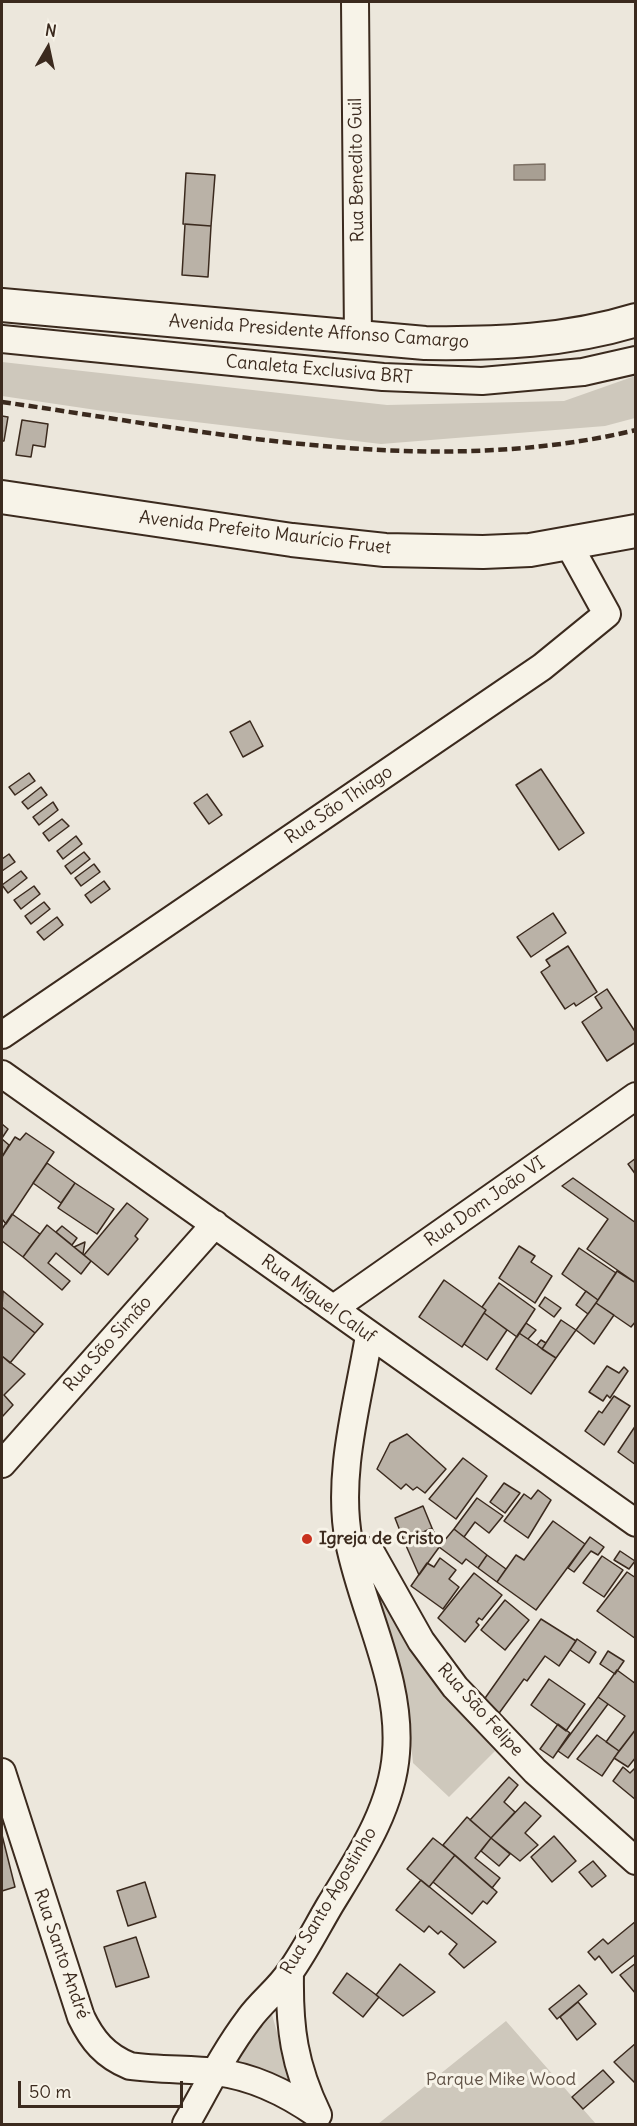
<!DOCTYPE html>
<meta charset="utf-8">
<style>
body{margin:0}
#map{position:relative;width:637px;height:2126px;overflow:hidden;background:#ece7dc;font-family:Delius,sans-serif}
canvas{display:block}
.frame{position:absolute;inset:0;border:3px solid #3b2a1e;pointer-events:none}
.north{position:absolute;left:18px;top:18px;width:60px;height:60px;-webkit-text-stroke:4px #f7f3e8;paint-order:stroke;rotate:9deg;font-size:16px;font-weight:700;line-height:24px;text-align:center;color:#3b2a1e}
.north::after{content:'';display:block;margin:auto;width:21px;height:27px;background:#3b2a1e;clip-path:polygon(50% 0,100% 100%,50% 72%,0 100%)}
.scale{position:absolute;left:18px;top:2081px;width:165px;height:27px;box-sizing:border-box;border:3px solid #3b2a1e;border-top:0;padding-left:8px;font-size:18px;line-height:21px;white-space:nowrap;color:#3b2a1e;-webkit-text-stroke:4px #f7f3e8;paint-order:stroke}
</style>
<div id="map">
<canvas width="637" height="2126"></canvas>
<div class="frame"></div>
<div class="north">N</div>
<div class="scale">50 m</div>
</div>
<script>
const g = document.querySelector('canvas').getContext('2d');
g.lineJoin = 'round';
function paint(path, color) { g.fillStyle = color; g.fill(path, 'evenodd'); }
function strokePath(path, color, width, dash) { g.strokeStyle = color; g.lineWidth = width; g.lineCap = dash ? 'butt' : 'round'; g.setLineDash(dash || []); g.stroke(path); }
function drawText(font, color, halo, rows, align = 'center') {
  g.font = font + ' Delius,sans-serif'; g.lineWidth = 6; g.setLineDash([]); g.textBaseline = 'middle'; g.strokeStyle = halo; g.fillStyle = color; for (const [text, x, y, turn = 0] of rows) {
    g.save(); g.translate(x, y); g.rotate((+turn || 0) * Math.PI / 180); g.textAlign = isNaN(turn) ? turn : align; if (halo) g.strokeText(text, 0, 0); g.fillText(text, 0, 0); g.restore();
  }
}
paint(new Path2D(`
 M 2,362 L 387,405 L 564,401 L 635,376 L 635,418 L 605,426 L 381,444 L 103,411 L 2,396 Z
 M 363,1559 L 406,1640 L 433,1680 L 495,1751 L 449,1797 L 413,1763 L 406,1695 Z
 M 270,2007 L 291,2084 L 230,2066 Z
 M 506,2021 L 596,2124 L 378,2124 Z`), '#cec8bc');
const water = new Path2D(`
 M 545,164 L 545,180 L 514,180 L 514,165 Z`);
paint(water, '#a89f93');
strokePath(water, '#7c7064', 1.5);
const building = new Path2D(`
 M 186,173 L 215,175 L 211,226 L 183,224 Z
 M 185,224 L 211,226 L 208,277 L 182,275 Z
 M 2,416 L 8,417 L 4,441 L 2,441 Z
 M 22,420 L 48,424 L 45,447 L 33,445 L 31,457 L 16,455 Z
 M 250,721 L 263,746 L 243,757 L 230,732 Z
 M 541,769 L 584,833 L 559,850 L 516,785 Z
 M 29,773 L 35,781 L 15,795 L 9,787 Z
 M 41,787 L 47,795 L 28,809 L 22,802 Z
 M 207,794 L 222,815 L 209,824 L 194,803 Z
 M 53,802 L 58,810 L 39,825 L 33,817 Z
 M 62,819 L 69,826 L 49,841 L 43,833 Z
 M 76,836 L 82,844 L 63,859 L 57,851 Z
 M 84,852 L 90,859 L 71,874 L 65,866 Z
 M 9,854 L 15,862 L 2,871 L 2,859 Z
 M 94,864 L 100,872 L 81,886 L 75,878 Z
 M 21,871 L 27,878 L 8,893 L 2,885 Z
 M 104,881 L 110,889 L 91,903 L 85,895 Z
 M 34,886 L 40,894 L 21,909 L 14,900 Z
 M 44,902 L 50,909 L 31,924 L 25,916 Z
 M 553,913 L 566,933 L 531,957 L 517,937 Z
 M 57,917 L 63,925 L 44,940 L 37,932 Z
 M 568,946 L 597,992 L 576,1006 L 574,1003 L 565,1009 L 541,972 L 550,966 L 546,960 Z
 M 607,989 L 636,1033 L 636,1042 L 607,1061 L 582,1022 L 602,1008 L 595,997 Z
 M 2,1124 L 8,1129 L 2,1138 Z
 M 26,1133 L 54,1152 L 6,1224 L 2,1219 L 2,1157 L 15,1137 L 20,1140 Z
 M 2,1139 L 9,1145 L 2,1157 Z
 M 636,1158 L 636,1175 L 628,1164 Z
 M 47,1163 L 75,1183 L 61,1203 L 33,1183 Z
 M 573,1178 L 636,1223 L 636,1283 L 587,1249 L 608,1219 L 562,1186 Z
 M 75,1183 L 114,1209 L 97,1234 L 58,1208 Z
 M 127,1203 L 148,1219 L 135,1236 L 138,1239 L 108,1275 L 84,1255 Z
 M 12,1214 L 40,1234 L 23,1257 L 2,1241 L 2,1229 Z
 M 47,1225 L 91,1261 L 81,1274 L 56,1253 L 48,1263 L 70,1281 L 62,1290 L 23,1257 Z
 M 62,1226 L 77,1238 L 72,1245 L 56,1232 Z
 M 85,1242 L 83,1254 L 74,1247 Z
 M 519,1246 L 535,1256 L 531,1262 L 552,1276 L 535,1303 L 499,1278 Z
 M 579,1248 L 616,1273 L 598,1300 L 562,1274 Z
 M 617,1271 L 636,1283 L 636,1321 L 631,1327 L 596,1303 Z
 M 444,1280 L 486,1310 L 462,1347 L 419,1317 Z
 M 499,1283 L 535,1309 L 517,1337 L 484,1313 L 486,1310 L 482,1307 Z
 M 3,1291 L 43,1324 L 35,1333 L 2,1307 Z
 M 586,1291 L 598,1300 L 588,1314 L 576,1305 Z
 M 545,1297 L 561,1308 L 554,1317 L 539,1306 Z
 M 596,1303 L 614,1315 L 594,1344 L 576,1330 Z
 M 2,1307 L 35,1333 L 10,1363 L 2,1356 Z
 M 484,1313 L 507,1330 L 487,1360 L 464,1344 Z
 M 561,1320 L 576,1330 L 556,1358 L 542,1349 Z
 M 526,1323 L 536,1330 L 528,1339 L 519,1333 Z
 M 519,1333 L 556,1358 L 531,1394 L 496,1369 Z
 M 541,1340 L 546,1343 L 542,1349 L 537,1345 Z
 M 2,1356 L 25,1374 L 4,1395 L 13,1405 L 2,1417 Z
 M 607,1366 L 619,1373 L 624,1367 L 628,1371 L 610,1398 L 607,1395 L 603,1401 L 589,1392 Z
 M 614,1396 L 630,1406 L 604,1445 L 585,1431 L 599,1411 L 602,1413 Z
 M 636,1425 L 636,1465 L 618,1452 Z
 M 407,1434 L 446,1469 L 425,1493 L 417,1487 L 413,1490 L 406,1484 L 401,1489 L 377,1469 L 390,1443 Z
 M 463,1458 L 487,1476 L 456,1519 L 429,1499 Z
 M 504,1483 L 520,1493 L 505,1513 L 490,1502 Z
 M 538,1490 L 551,1500 L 528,1538 L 504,1521 L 524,1494 L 531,1499 Z
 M 477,1498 L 503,1516 L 489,1533 L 475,1522 L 464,1537 L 454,1529 Z
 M 423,1506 L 432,1528 L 404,1541 L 395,1518 Z
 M 553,1521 L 585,1544 L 536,1610 L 497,1582 L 516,1555 L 524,1560 Z
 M 432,1528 L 440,1546 L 419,1575 L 404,1541 Z
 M 454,1529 L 487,1555 L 478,1568 L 466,1559 L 462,1564 L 439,1547 Z
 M 590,1537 L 604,1547 L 598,1555 L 591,1551 L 574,1572 L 568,1568 Z
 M 620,1551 L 635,1561 L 629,1569 L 614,1560 Z
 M 487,1555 L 506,1569 L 497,1582 L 478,1568 Z
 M 602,1556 L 623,1570 L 604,1597 L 583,1583 Z
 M 440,1558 L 456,1570 L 449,1579 L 459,1587 L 443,1609 L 411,1586 L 427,1563 L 434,1567 Z
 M 627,1572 L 636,1578 L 636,1639 L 597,1611 Z
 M 474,1573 L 502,1595 L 482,1620 L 479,1618 L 476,1622 L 479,1625 L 465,1642 L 438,1618 Z
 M 505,1600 L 529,1620 L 505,1650 L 481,1630 Z
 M 541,1619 L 576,1641 L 559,1666 L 545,1656 L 527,1681 L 524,1679 L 497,1716 L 483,1701 Z
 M 577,1639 L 596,1652 L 589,1663 L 570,1650 Z
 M 608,1651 L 624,1661 L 615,1674 L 600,1664 Z
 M 617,1670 L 636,1684 L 636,1729 L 619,1751 L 606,1742 L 625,1716 L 598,1697 Z
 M 549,1679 L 585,1704 L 566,1731 L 531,1705 Z
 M 598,1697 L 608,1704 L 568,1758 L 558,1751 Z
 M 558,1724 L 570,1733 L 553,1758 L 540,1749 Z
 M 636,1729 L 636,1757 L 628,1767 L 614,1758 Z
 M 597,1735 L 619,1751 L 602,1776 L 577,1759 Z
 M 623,1767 L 630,1773 L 636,1767 L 636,1800 L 613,1781 Z
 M 509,1777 L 518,1785 L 504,1802 L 515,1812 L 491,1838 L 470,1820 Z
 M 525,1802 L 541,1816 L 525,1833 L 538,1845 L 520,1861 L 491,1838 Z
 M 467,1817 L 491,1838 L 475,1858 L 500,1878 L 492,1888 L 443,1845 Z
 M 2,1835 L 15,1887 L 2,1891 Z
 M 554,1836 L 576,1861 L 552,1882 L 531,1857 Z
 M 433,1838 L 455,1855 L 429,1887 L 407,1869 Z
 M 491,1838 L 510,1854 L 499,1866 L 481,1851 Z
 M 455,1855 L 497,1892 L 487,1904 L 483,1901 L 472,1914 L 433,1882 Z
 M 593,1861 L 606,1876 L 592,1887 L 579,1872 Z
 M 421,1880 L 496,1942 L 464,1968 L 449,1954 L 457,1944 L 441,1931 L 438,1934 L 429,1926 L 424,1932 L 396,1910 Z
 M 145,1882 L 156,1917 L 128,1926 L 117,1891 Z
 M 636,1921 L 636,1954 L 612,1973 L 599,1956 L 595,1960 L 588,1952 L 603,1939 L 608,1944 Z
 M 136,1937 L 149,1977 L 116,1987 L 104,1947 Z
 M 636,1963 L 636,1994 L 620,1975 Z
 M 400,1964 L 435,1992 L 403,2016 L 376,1995 Z
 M 347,1973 L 379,1997 L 363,2017 L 333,1993 Z
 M 579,1985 L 587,1994 L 557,2019 L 549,2009 Z
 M 578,2002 L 596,2024 L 577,2040 L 560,2017 Z
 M 636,2043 L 636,2084 L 614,2062 Z
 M 603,2070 L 614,2082 L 583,2109 L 572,2097 Z`);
paint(building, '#bab2a7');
strokePath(building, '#3b2a1e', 1.5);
const minor = new Path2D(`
 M 355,2 L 358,338
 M 2,339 L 383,377 L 482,381 L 583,372 L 636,360
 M 2,1035 L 542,667 L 607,614 L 569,545
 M 2,1074 L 636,1523
 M 334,1308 L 636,1096
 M 2,1464 L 215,1224
 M 349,1543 L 372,1554 L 421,1641 L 455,1687 L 535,1771 L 636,1861
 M 2,1772 L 81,2017 C 92,2040 105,2056 130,2066 C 158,2070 188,2069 217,2072 C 255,2077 287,2093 318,2115
 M 290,1973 C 289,2028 294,2065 318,2115
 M 186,2124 C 206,2089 224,2052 249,2019 C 261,2002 279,1989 290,1972 C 305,1951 317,1927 330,1905 C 358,1859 392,1809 396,1753 C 402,1679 363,1613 349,1542 C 336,1475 358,1402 369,1336`);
const major = new Path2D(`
 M 2,305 L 425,343 C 496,344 568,341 636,320
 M 2,497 L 292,540 L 385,550 L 483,552 L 530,550 L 636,531`);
strokePath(minor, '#3b2a1e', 30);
strokePath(major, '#3b2a1e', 36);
strokePath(minor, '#f7f3e8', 26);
strokePath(major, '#f7f3e8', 32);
strokePath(new Path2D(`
 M 2,402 C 208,431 429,480 636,430`), '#3b2a1e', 4.5, [9, 4.5]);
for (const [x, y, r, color] of [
 [307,1539,6,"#c8321e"]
]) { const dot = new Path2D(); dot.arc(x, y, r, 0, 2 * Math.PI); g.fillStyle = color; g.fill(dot); strokePath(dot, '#f7f3e8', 2); }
drawText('18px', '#3b2a1e', '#f7f3e8', [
 ["Rua Benedito Guil",357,170,-91],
 ["Avenida Presidente Affonso Camargo",319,332,4],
 ["Canaleta Exclusiva BRT",319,370,5],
 ["Avenida Prefeito Maurício Fruet",265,533,7],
 ["Rua São Thiago",339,805,-34],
 ["Rua Dom João VI",485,1202,-35],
 ["Rua Miguel Caluf",318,1299,36],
 ["Rua São Simão",108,1344,-48],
 ["Rua São Felipe",480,1710,48],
 ["Rua Santo Agostinho",329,1901,-59],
 ["Rua Santo André",61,1954,71]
]);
drawText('bold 18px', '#3b2a1e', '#f7f3e8', [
 ["Igreja de Cristo",319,1539]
], 'left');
drawText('18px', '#605246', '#f7f3e8', [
 ["Parque Mike Wood",501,2080]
]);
</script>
